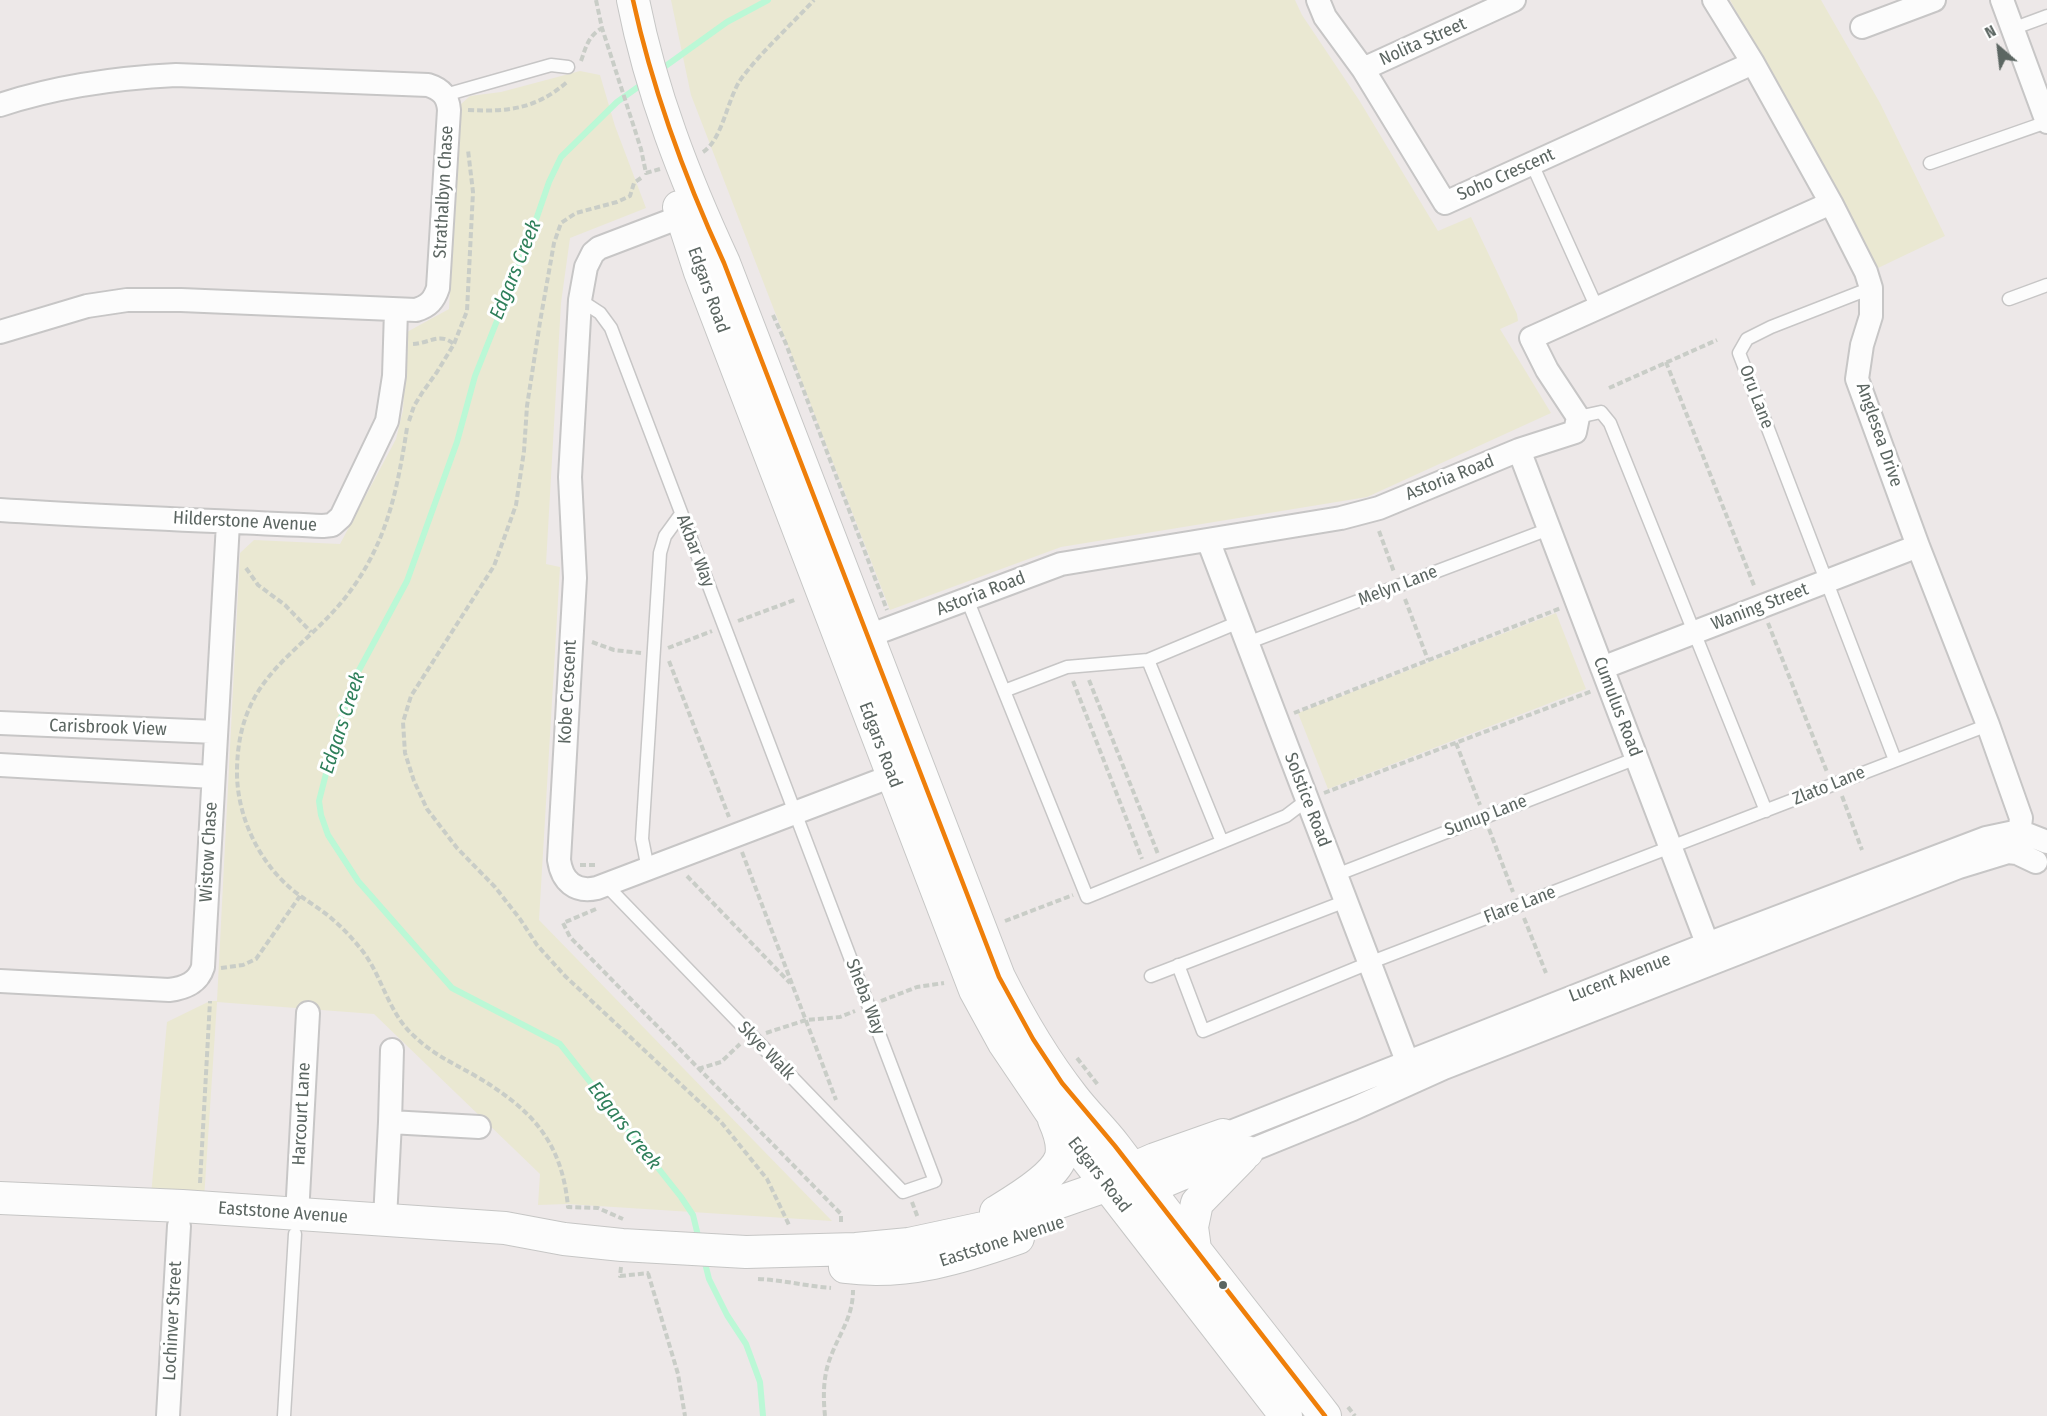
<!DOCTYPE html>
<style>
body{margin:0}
#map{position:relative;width:2047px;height:1416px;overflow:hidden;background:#ede8e8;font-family:"Fira Sans Condensed",sans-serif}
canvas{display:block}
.north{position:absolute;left:1969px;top:18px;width:60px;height:60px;-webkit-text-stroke:4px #fff;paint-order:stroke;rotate:332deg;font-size:16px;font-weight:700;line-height:24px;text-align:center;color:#5c6662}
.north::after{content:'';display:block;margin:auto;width:21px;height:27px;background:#5c6662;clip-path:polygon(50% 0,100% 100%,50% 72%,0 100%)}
</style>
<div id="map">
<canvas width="2047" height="1416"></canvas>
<div class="north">N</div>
</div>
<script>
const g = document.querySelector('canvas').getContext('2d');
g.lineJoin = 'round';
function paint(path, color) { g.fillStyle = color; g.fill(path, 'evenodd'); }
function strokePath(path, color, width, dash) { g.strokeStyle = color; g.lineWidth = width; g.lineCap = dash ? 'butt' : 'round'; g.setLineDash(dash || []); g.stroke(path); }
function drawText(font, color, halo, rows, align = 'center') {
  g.font = font + ' "Fira Sans Condensed",sans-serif'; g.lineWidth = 6; g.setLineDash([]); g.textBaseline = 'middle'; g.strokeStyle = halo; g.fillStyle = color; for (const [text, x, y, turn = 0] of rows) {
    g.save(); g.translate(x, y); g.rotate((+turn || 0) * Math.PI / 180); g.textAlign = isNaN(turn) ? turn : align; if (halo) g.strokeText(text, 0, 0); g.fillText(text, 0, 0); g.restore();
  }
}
paint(new Path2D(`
 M 671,0 L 1295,0 L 1302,15 L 1359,100 L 1438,231 L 1471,217 L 1517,314 L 1518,321 L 1500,329 L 1551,413 L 1367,497 L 1061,547 L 890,610 L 691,95 Z
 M 1730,0 L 1821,0 L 1880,103 L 1945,236 L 1878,268 Z
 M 580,71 L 600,75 L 615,126 L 646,208 L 570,238 L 561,303 L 546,564 L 560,567 L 539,920 L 832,1221 L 567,1204 L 538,1205 L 540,1174 L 374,1014 L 217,1002 L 204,1199 L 151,1195 L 167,1022 L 210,1001 L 217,1001 L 240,553 L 254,540 L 340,544 L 396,439 L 403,410 L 407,332 L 449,309 L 460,105 L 470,96 L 501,92 Z
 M 1556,613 L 1586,689 L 1328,789 L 1298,713 Z`), '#eae8d2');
strokePath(new Path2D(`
 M 660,70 L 727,22 L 768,0
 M 645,82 L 617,102 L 561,157 L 549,182 L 528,243 L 475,376 L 457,442 L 407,581 L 358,672 L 339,723 L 319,801 L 321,815 L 328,835 L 358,881 L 452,988 L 560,1044 L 681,1197 L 693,1215 L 699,1240
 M 704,1259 L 709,1279 L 727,1315 L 746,1344 L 760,1382 L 763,1416`), '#bbf8d6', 6);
const lane = new Path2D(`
 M 2012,29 L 2047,16
 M 445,95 L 551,65 L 568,67
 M 1930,163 L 2047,122
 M 1532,164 L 1597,308
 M 1871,288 L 1771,327 L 1747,339 L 1739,353 L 1895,760
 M 2009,299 L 2047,285
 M 580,300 L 600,313 L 611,328 L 935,1181 L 903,1192 L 606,885
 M 1578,417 L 1601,412 L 1610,423 L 1766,811
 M 967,599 L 1087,897 L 1286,816 L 1307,800
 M 1247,643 L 1549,529
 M 1148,660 L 1222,842
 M 1004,691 L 1067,667 L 1148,660 L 1239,622
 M 648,869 L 642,839 L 660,553 L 665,536 L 681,514
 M 1336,875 L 1637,758
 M 1178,965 L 1203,1031 L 1369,963 L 1988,725
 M 1151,976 L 1346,901
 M 284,1416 L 295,1234`);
const street = new Path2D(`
 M 1318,0 L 1325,17 L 1363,69 L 1445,203 L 1753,63
 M 1714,0 L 1753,63 L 1831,203 L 1866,272 L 1871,288 L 1871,316 L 1862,345 L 1857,379 L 1918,546 L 1988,725 L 2021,818 L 2017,853
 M 2002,0 L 2047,122
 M 1862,27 L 1934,0
 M 1363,69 L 1514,0
 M 0,105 C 57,86 116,78 176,75 L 428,85 C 441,89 448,96 449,110 L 438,288 C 434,300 429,306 416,310 L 181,300 L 127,300 L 87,306 L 0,332
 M 683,216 L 599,248 L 593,253 L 586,267 L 580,300 L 570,477 L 575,578 L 559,860 C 562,881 575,893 597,888 L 892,776
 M 1519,450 L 1712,956
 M 0,510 C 108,517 216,521 323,526 L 332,525 L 341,517 L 387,421 L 394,376 L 396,310
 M 1208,540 L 1407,1061
 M 855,641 L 1061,564 L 1341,518 L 1379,508 L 1519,450 L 1575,432 L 1578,417 L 1547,370 L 1531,338 L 1831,203
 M 1602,668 L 1918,546
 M 0,723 L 216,732
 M 0,765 L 213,777
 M 0,981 L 169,990 C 185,988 198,983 203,967 L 228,523
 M 390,1122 L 479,1127
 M 1223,1135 L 1707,944 L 1986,838 L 2019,831 L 2047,842
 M 1247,1152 L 1353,1109 L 1444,1068 L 1959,867 L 2008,852 L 2017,853 L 2036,862
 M 297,1215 L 308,1013
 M 385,1219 L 390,1122 L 392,1050
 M 168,1416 L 179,1226`);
const secondary = new Path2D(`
 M 633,0 C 651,92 685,179 724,263 L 999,977 C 1020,1019 1044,1060 1073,1097 C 1086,1114 1102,1129 1115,1146 C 1184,1237 1255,1326 1325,1416
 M 679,207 L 700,272 L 975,990 L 1004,1043 L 1052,1114 L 1286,1416
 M 1127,1197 L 1181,1174 L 1247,1152
 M 0,1198 L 182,1206 L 505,1228 L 564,1239 L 622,1245 L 746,1252 L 856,1249 L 909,1244 L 988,1227 L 1097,1189 L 1132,1169 L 1155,1159 L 1223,1135
 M 996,1212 C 1014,1201 1054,1178 1061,1157 C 1064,1144 1059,1131 1054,1120
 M 1195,1249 L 1192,1227 L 1197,1203 L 1242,1157
 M 845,1267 C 906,1275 961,1258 1018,1238`);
strokePath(lane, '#c7c6c6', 15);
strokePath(street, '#c7c6c6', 26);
strokePath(secondary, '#c6c6c5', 34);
strokePath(new Path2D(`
 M 596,0 L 602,28 L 641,149 L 646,173 L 660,169
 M 581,61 C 586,47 588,36 602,28
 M 468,110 C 508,112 536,109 567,82
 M 703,152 C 723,139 727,99 741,79 C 760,53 792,24 814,0
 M 641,178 L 634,183 L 630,196 L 617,202 L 576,213 L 561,223 L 554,243 L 540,322 L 527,406 L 524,451 L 516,505 L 494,566 L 411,696 L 403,722 L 405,753 L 414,781 L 427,809 L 457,848 L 495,887 L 520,919 L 537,945 L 565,976 L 721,1122 L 767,1179 L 790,1227
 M 773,315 L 786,344 L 887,610
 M 413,344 C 431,343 439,332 454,344
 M 1666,362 L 1755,588
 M 1609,388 L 1717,340
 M 409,421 L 414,406 L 422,393 L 437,372 L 454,344 L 467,311 L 473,192 L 468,150
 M 407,428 C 398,485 389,534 356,583 C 308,654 239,668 237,769 C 236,812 256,857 288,886 C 301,898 317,906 331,918 C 343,928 354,940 364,953 C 383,979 389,1014 414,1036 C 434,1055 451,1062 474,1075 C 530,1108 562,1140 568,1207 L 598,1208 L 623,1219
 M 1379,531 L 1394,572
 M 246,568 L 258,585 L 285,605 L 311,632
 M 1405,599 L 1428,660
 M 738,621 L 797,599
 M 1768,623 L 1827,772
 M 592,642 L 614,650 L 641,653
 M 668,648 L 712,631
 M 669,661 L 729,817
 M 1089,680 L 1158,854
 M 1073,681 L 1142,859
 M 1294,713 L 1561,608
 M 1456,743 L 1480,805
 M 1324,793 L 1592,691
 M 1842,796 L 1862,850
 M 1489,829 L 1513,892
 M 742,852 L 836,1100
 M 580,865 L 596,865
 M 687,876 L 790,983
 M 596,909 L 563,923 L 570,937 L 841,1214 L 841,1225
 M 1524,918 L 1546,973
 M 1005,921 L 1073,895
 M 221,968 L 243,965 L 256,959 L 300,896
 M 881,1001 L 917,987 L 944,983
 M 766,1033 L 806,1020 L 840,1017 L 855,1011
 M 1077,1058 L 1098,1085
 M 698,1069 L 721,1062 L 740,1044
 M 200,1183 L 210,1001
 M 912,1202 L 918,1218
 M 621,1267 L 620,1276 L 649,1273
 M 648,1273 L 678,1374 L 685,1416
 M 758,1279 C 783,1280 806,1286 831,1288
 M 1348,1407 L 1355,1416
 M 825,1416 C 823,1396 823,1375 831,1356 C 840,1332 853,1317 853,1290`), '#c9cdc7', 4, [6, 3]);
strokePath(lane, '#fcfcfc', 12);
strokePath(street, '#fcfcfc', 22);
strokePath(secondary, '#fcfcfc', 32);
strokePath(new Path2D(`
 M 633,0 C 653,92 685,178 724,263 L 999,977 L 1033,1039 L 1062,1083 L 1115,1146 L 1325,1416`), '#ef7f0a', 4.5);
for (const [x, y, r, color] of [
 [1223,1285,5,"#5c6662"]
]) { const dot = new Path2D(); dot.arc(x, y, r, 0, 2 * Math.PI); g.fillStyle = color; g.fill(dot); strokePath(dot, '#fff', 2); }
drawText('18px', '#5c6662', '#fff', [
 ["Nolita Street",1423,42,-24],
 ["Soho Crescent",1506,175,-24],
 ["Strathalbyn Chase",444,192,-87],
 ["Edgars Road",708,290,70],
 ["Oru Lane",1756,397,69],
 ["Anglesea Drive",1879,435,71],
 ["Astoria Road",1450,478,-22],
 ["Hilderstone Avenue",245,522,3],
 ["Akbar Way",695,551,69],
 ["Melyn Lane",1398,586,-21],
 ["Astoria Road",981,594,-21],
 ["Waning Street",1760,607,-21],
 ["Kobe Crescent",568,692,-87],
 ["Cumulus Road",1617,707,69],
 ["Carisbrook View",108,728,2],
 ["Edgars Road",880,745,69],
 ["Zlato Lane",1829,786,-22],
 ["Solstice Road",1307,800,69],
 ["Sunup Lane",1486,816,-21],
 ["Wistow Chase",209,852,-87],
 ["Flare Lane",1520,905,-21],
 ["Lucent Avenue",1620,978,-21],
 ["Sheba Way",865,997,69],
 ["Skye Walk",766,1051,46],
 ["Harcourt Lane",302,1114,-87],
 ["Edgars Road",1099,1175,52],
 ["Eaststone Avenue",283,1213,4],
 ["Eaststone Avenue",1002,1242,-18],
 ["Lochinver Street",173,1321,-87]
]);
drawText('italic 20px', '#2e7f5a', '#fff', [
 ["Edgars Creek",516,270,-68],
 ["Edgars Creek",343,723,-72],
 ["Edgars Creek",624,1126,52]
]);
</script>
